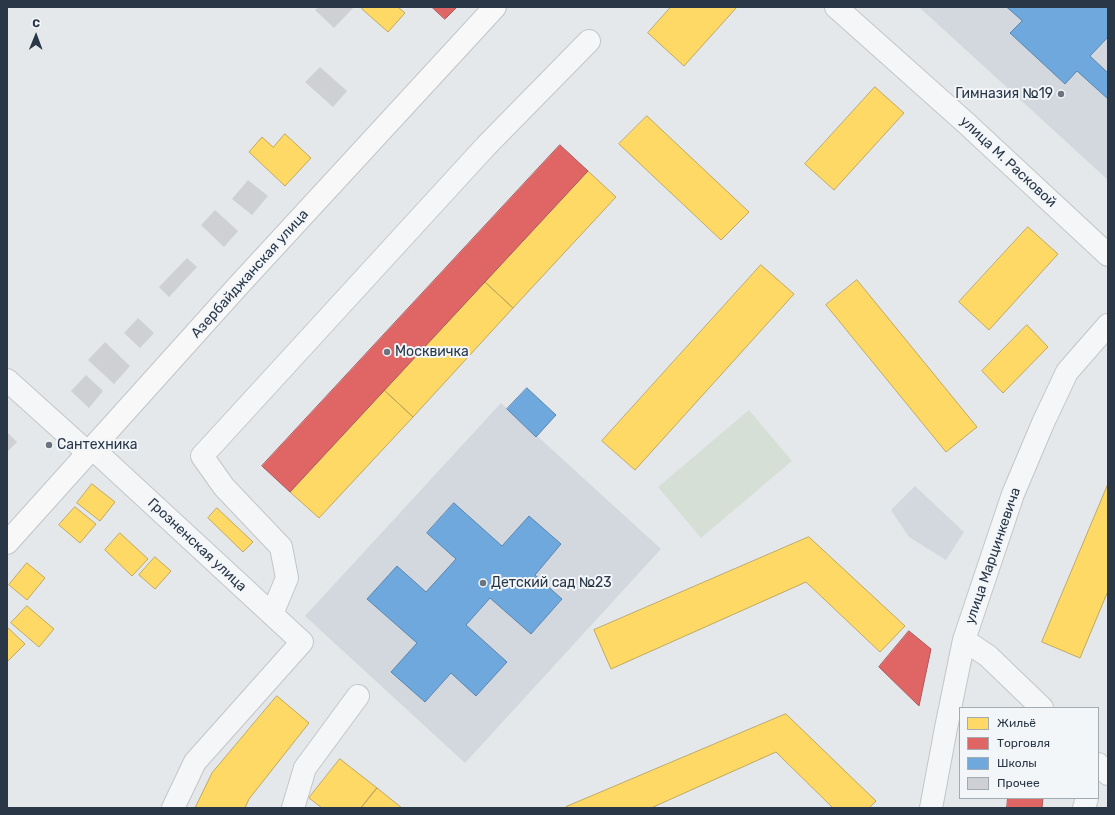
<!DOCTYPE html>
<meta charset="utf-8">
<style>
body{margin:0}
#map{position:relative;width:1115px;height:815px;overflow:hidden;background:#e5e8ea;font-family:Rubik,sans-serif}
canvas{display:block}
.frame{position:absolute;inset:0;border:8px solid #293747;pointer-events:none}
.legend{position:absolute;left:959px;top:707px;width:140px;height:92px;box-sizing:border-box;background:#f3f6f9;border:1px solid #a2aab2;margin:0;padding:5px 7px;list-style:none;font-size:12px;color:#293747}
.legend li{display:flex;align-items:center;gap:8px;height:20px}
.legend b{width:20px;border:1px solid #a2aab2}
.north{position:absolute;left:16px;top:16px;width:40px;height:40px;-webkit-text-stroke:3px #f3f6f9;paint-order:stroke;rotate:1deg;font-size:11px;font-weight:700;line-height:16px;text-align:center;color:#293747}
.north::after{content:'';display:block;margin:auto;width:14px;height:18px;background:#293747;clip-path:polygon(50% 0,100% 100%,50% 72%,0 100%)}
</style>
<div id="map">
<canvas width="1115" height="815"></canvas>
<div class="frame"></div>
<ul class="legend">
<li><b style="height:11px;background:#ffd966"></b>Жильё</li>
<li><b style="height:11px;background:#e06666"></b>Торговля</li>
<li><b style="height:11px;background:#6fa8dc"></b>Школы</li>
<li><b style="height:11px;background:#ced0d3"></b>Прочее</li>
</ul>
<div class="north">С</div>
</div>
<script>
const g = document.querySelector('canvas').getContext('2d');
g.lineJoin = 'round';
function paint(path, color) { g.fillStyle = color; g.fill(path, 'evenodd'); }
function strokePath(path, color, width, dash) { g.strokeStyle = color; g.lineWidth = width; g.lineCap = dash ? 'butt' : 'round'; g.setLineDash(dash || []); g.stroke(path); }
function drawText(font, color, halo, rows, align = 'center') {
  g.font = font + ' Rubik,sans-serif'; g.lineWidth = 4; g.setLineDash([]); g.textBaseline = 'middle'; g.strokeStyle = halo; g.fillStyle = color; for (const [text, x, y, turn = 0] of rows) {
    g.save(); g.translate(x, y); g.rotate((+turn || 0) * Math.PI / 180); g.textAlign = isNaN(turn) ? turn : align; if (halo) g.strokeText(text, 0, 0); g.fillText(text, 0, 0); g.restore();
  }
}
paint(new Path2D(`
 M 919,7 L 1108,7 L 1108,180 Z
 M 501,403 L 661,549 L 465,763 L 305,616 Z
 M 915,486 L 964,532 L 946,560 L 909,537 L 891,510 Z`), '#d3d8de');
paint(new Path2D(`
 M 749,410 L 792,461 L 701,538 L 658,487 Z`), '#d6dfd5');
const homes = new Path2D(`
 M 364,7 L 398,7 L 405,13 L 388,32 L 362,9 Z
 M 671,7 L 737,7 L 684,66 L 648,33 Z
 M 875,87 L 904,113 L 834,190 L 805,164 Z
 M 647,116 L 749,212 L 721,240 L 619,144 Z
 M 285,134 L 311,158 L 285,186 L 249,152 L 262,137 L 273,147 Z
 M 588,171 L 616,197 L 513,308 L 485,282 Z
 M 1028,227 L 1058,254 L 989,330 L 959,302 Z
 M 761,265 L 794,294 L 635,470 L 602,441 Z
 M 857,280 L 977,427 L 946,452 L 826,305 Z
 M 485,282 L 513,308 L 413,417 L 384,390 Z
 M 1027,325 L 1048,347 L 1003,393 L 982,371 Z
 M 384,390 L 413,417 L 319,518 L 290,492 Z
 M 92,484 L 115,502 L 100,521 L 77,503 Z
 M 1108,484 L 1108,591 L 1080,658 L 1042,642 Z
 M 75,507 L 96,524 L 80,543 L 59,525 Z
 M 217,508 L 253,542 L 243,552 L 208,518 Z
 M 120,533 L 148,559 L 132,576 L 105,550 Z
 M 809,537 L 905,626 L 880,652 L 806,582 L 611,669 L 594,630 Z
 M 155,557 L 171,571 L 155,589 L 139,575 Z
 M 27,563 L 45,578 L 27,600 L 9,585 Z
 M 27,606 L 54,629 L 39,647 L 11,623 Z
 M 7,627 L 25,644 L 8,661 L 7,660 Z
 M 277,696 L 309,723 L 249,799 L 245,808 L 195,808 L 212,773 Z
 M 786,714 L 876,801 L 869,808 L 833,808 L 776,752 L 651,808 L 566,808 L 566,807 Z
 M 340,759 L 377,788 L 361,808 L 322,808 L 309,798 Z
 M 377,788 L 402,808 L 361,808 Z`);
paint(homes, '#ffd966');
strokePath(homes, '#bfa85d', 1);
const shops = new Path2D(`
 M 432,7 L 457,7 L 445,19 Z
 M 560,145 L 588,171 L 290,492 L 262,466 Z
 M 909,631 L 931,649 L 919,706 L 879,667 Z
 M 1008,798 L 1043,798 L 1042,808 L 1007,808 Z`);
paint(shops, '#e06666');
strokePath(shops, '#a9585d', 1);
const schools = new Path2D(`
 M 1007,7 L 1108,7 L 1108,37 L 1090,56 L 1108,73 L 1108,99 L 1077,71 L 1065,84 L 1010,33 L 1022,21 Z
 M 527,388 L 556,415 L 536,437 L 507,409 Z
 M 454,503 L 502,546 L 529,516 L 561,544 L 535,575 L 562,599 L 531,634 L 490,598 L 466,625 L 507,662 L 476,696 L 451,673 L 425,702 L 391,672 L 417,643 L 367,599 L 397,566 L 426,592 L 456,559 L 427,533 Z`);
paint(schools, '#6fa8dc');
strokePath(schools, '#5a86af', 1);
paint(new Path2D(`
 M 318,7 L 354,7 L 334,28 L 315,10 Z
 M 320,67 L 347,91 L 333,107 L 305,82 Z
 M 248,180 L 268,196 L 252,215 L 232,199 Z
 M 215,210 L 238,231 L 224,247 L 201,225 Z
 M 187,258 L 197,267 L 169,297 L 159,287 Z
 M 138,318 L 154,333 L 140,348 L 124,333 Z
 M 105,342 L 130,366 L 114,384 L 88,360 Z
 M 86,375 L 103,391 L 89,408 L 71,391 Z
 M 7,432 L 17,442 L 7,452 Z`), '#ced0d3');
const minor = new Path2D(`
 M 836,7 L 966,123 L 1108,255
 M 7,380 L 88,453
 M 92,448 L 302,642 L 195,762 L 173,808
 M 272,614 L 287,578 L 281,547 L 224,487 L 202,456 L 486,146 L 589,41
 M 964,640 L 988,656 L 1042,708
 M 1098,764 L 1108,774
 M 293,808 L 305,768 L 358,696
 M 931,808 L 946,728 L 964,640 L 1013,494 L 1043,423 L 1067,372 L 1108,325
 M 1084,808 L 1087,798`);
const major = new Path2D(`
 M 7,543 L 238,286 L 495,7`);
strokePath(minor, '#c3c6c8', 24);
strokePath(major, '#c1c5c8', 24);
strokePath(minor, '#f5f6f7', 22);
strokePath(major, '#f8f8f8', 22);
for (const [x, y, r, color] of [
 [1061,94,4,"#6b7580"],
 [387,352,4,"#6b7580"],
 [49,445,4,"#6b7580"],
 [483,583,4,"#6b7580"]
]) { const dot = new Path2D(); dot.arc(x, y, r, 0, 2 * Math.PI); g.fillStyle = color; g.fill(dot); strokePath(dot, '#f3f6f9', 1.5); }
drawText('14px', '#293747', '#f3f6f9', [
 ["Гимназия №19",1053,94,"right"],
 ["Москвичка",395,352],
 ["Сантехника",57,445],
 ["Детский сад №23",491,583]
], 'left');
drawText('14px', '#293747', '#f3f6f9', [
 ["улица М. Расковой",1008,162,43],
 ["Азербайджанская улица",250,274,-48],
 ["Грозненская улица",197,545,43],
 ["улица Марцинкевича",993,556,-71]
]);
</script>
